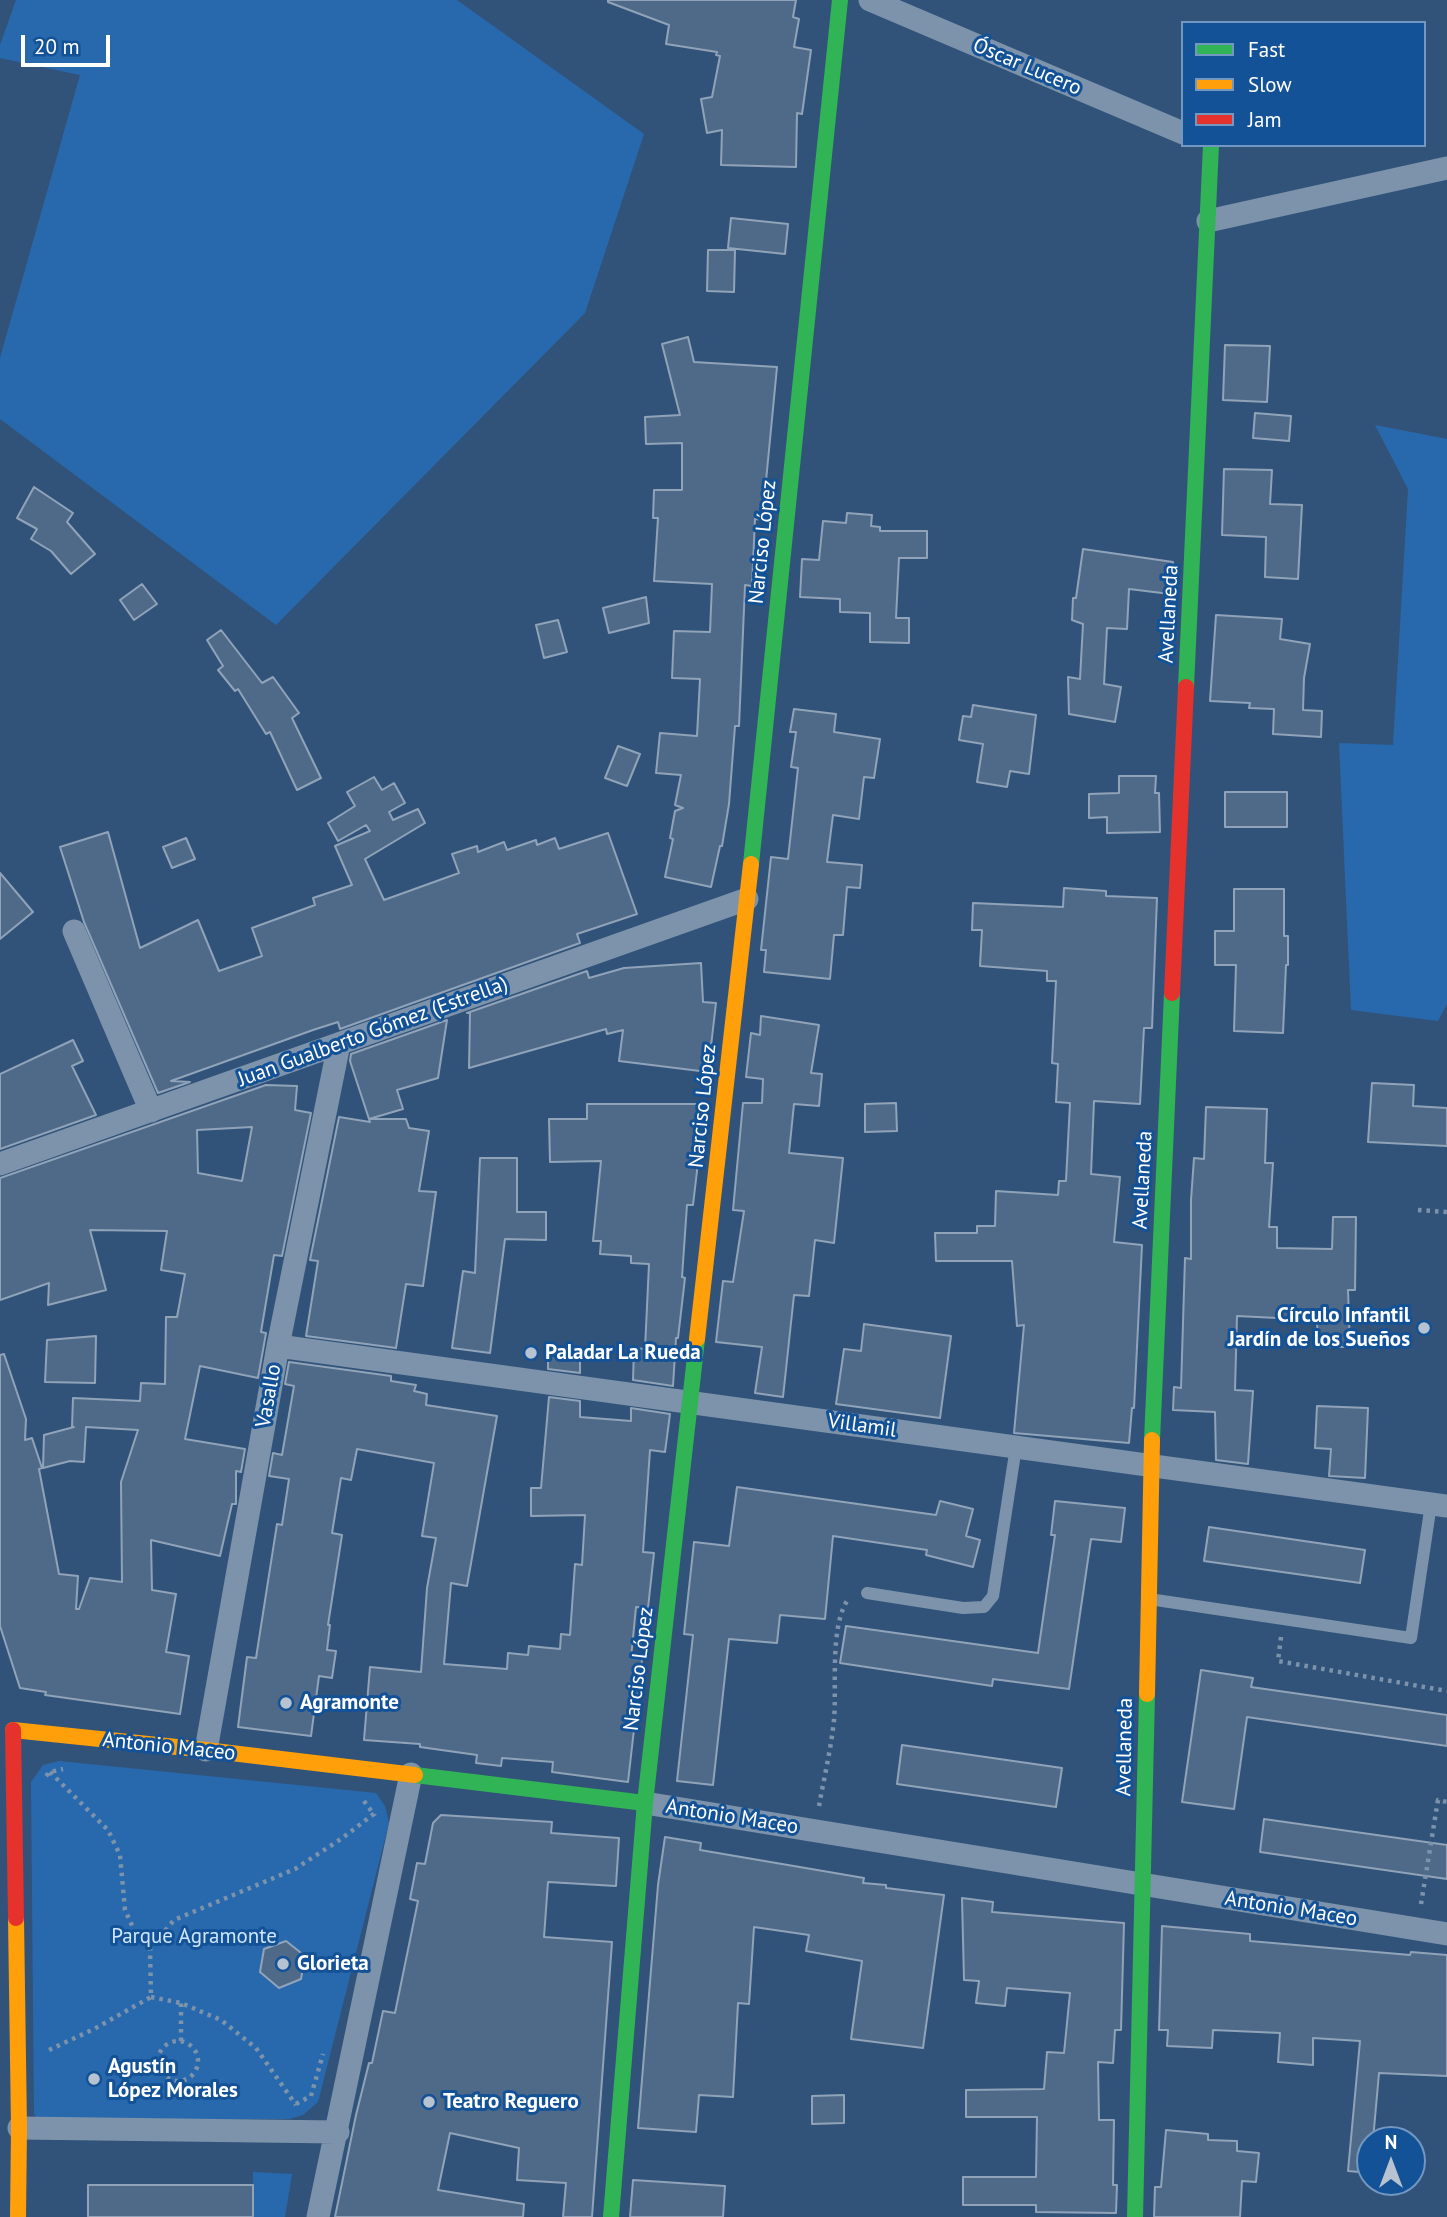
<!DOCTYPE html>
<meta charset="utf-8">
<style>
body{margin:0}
#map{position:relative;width:1447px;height:2217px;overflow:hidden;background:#325379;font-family:"PT Sans",sans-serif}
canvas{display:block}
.legend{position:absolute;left:1181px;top:21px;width:245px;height:126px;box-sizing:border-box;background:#145297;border:2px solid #7297c1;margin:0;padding:9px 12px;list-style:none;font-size:21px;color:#fff}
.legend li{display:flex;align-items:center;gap:14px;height:35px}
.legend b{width:35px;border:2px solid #7297c1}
.north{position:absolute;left:1356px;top:2126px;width:70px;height:70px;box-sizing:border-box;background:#145297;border:2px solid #7297c1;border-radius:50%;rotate:0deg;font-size:19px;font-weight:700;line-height:28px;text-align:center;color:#fff}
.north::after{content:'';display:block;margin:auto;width:24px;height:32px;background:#b7c3d0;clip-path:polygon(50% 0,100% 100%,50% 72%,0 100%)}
.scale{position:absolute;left:21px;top:35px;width:89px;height:32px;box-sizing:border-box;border:4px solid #fff;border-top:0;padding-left:9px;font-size:21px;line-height:24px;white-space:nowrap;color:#fff;-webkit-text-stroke:5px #145297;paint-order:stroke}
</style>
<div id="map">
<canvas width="1447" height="2217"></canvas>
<ul class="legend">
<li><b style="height:9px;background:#30b455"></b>Fast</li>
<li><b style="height:9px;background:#ff9f0a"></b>Slow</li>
<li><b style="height:9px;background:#e5322d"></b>Jam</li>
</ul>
<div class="north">N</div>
<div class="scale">20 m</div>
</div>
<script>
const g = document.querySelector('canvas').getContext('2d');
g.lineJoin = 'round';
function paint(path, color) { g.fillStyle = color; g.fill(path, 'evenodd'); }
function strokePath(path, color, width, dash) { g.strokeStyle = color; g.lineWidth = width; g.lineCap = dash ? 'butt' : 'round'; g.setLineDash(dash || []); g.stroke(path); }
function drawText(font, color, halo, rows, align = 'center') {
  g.font = font + ' "PT Sans",sans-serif'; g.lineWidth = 6; g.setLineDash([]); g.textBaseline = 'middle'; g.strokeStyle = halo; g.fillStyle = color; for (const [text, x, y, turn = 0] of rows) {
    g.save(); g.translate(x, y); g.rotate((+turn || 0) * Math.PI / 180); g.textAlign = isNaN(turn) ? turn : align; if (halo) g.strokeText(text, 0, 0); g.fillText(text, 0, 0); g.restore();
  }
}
paint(new Path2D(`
 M 16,0 L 457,0 L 644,134 L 585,313 L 276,625 L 0,419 L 0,358 L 80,75 L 0,58 L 0,45 Z
 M 1375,425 L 1447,439 L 1447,1004 L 1438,1021 L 1351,1010 L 1339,743 L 1393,745 L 1408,489 Z
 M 59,1761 L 376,1793 L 385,1806 L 389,1823 L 318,2102 L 303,2115 L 289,2119 L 37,2120 L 34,2113 L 31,1782 L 43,1765 Z
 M 253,2172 L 292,2174 L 285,2217 L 253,2217 Z`), '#2869ae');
const building = new Path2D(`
 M 608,0 L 796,0 L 793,17 L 799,19 L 794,47 L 811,50 L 802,114 L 797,113 L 796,167 L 721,165 L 722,130 L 707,133 L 701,99 L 712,97 L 720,56 L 716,55 L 717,52 L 666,44 L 669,25 L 608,2 Z
 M 731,218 L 788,224 L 785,254 L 728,248 Z
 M 708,250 L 735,250 L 734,292 L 707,291 Z
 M 688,337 L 694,362 L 777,367 L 766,481 L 765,520 L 755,519 L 752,586 L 745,585 L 739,726 L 735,726 L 729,804 L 722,846 L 720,846 L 711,887 L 665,877 L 673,839 L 670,838 L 675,811 L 683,808 L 675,805 L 681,775 L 656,773 L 660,733 L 697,736 L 700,679 L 672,678 L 674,631 L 710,632 L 712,584 L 654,581 L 658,518 L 653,518 L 654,490 L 682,490 L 682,443 L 646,444 L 645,417 L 680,415 L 662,344 Z
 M 1225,345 L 1270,346 L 1267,402 L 1223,400 Z
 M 1255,413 L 1291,416 L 1289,441 L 1253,438 Z
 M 1224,469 L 1272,470 L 1270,504 L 1302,505 L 1298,579 L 1265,577 L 1266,537 L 1222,535 Z
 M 34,487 L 73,513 L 67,522 L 95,554 L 71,574 L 51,551 L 31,539 L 37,529 L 17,518 Z
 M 847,513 L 872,515 L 871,526 L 880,527 L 880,531 L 927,531 L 927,558 L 899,558 L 896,618 L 909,618 L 909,643 L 870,642 L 870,613 L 840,612 L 840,599 L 800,597 L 802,559 L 819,560 L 823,521 L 846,523 Z
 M 1083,549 L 1173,562 L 1170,594 L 1129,589 L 1127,629 L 1107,628 L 1104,684 L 1121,687 L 1115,722 L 1069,714 L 1068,677 L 1080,679 L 1083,624 L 1072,620 L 1073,598 L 1076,598 Z
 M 142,584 L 157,604 L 134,620 L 120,600 Z
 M 646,597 L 649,623 L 609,633 L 603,608 Z
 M 1216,615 L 1282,619 L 1280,639 L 1310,644 L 1304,678 L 1303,710 L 1322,711 L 1321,737 L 1273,734 L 1274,709 L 1249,708 L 1250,703 L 1210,701 Z
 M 558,620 L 567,652 L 544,658 L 536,625 Z
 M 221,630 L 262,683 L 273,677 L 299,713 L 292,718 L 321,778 L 297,790 L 270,732 L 266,734 L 238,689 L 235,691 L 218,670 L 223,666 L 207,640 Z
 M 973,705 L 1036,715 L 1029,774 L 1010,771 L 1007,787 L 977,782 L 983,744 L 959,740 L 963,716 L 971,717 Z
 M 794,709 L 836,714 L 834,732 L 880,739 L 874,778 L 864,777 L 859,819 L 833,815 L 827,862 L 862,865 L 860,888 L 847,887 L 843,935 L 834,935 L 830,979 L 764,972 L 766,950 L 761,950 L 771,857 L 788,859 L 798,768 L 791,767 L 796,732 L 790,732 Z
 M 618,746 L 640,754 L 627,786 L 605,778 Z
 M 1119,776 L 1156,776 L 1155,793 L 1159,793 L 1160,832 L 1107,833 L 1107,817 L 1089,818 L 1089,794 L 1119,793 Z
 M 374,777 L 382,790 L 394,783 L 405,803 L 389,812 L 393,820 L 418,809 L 425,823 L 365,859 L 384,900 L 459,873 L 452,854 L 477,846 L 478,852 L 504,842 L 507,850 L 536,840 L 537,845 L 555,838 L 559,849 L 608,833 L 637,914 L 577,934 L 580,943 L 340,1029 L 338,1022 L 313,1030 L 171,1081 L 190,1082 L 158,1093 L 84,922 L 60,847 L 108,832 L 140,948 L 198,920 L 219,971 L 262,956 L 252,928 L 315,905 L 313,898 L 352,885 L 335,846 L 370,831 L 366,825 L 338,841 L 328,823 L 355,806 L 347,792 Z
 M 1225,792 L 1287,792 L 1287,827 L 1225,827 Z
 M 186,838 L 195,859 L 172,868 L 163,847 Z
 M 0,873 L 33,912 L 0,939 Z
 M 1064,888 L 1106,891 L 1106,896 L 1157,898 L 1152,1028 L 1144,1028 L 1140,1104 L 1094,1101 L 1091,1174 L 1120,1177 L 1114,1242 L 1142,1245 L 1134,1408 L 1132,1408 L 1129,1443 L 1014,1433 L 1024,1325 L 1017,1326 L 1012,1261 L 936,1261 L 935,1233 L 977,1233 L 977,1226 L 995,1226 L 996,1191 L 1058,1195 L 1059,1181 L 1066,1181 L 1070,1103 L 1056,1102 L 1058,1064 L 1052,1063 L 1056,981 L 1047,981 L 1047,971 L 980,966 L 982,930 L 972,930 L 973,903 L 1063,907 Z
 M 1234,889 L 1284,889 L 1284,936 L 1288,936 L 1288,965 L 1286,965 L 1283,1033 L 1234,1031 L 1236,965 L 1215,965 L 1215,931 L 1234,931 Z
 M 701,963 L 703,1002 L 716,1003 L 708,1072 L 619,1061 L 623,1030 L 607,1034 L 606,1029 L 469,1068 L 470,1013 L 467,1013 L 587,971 L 589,978 L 624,968 Z
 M 761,1016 L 819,1025 L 811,1073 L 822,1074 L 819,1106 L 794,1104 L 789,1153 L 843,1158 L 834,1243 L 815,1240 L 809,1296 L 794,1295 L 783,1397 L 755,1393 L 762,1347 L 716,1342 L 723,1281 L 733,1282 L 744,1211 L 733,1210 L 743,1103 L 762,1103 L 763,1079 L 746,1077 L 751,1033 L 760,1035 Z
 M 447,1020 L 438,1078 L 397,1090 L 403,1109 L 369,1119 L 350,1061 L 351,1054 Z
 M 73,1040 L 83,1061 L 72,1066 L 96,1115 L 0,1149 L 0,1074 Z
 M 1372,1083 L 1414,1085 L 1413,1106 L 1447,1108 L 1447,1146 L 1368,1142 Z
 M 266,1085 L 297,1086 L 295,1110 L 311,1113 L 282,1256 L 274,1255 L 261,1332 L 266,1333 L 258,1378 L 200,1366 L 185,1439 L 245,1449 L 241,1472 L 236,1471 L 236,1504 L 232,1504 L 220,1556 L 151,1540 L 152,1590 L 176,1594 L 166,1652 L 189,1656 L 180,1714 L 45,1695 L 46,1692 L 20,1688 L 0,1626 L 0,1355 L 4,1354 L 26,1419 L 25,1440 L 32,1438 L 42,1468 L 39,1469 L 59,1574 L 78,1576 L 76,1609 L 79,1609 L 90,1578 L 122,1582 L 121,1482 L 138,1430 L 86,1427 L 84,1462 L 70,1461 L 43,1468 L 44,1435 L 74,1427 L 72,1427 L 73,1398 L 140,1401 L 141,1383 L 165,1384 L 166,1317 L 177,1317 L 185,1274 L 161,1270 L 167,1231 L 90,1230 L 106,1290 L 48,1305 L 49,1283 L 0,1300 L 0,1178 ZM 252,1127 L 242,1181 L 198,1173 L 197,1130 Z
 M 896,1103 L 897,1131 L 865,1132 L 865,1104 Z
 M 587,1104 L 697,1104 L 697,1171 L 693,1205 L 687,1205 L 682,1277 L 685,1278 L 678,1338 L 676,1338 L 673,1386 L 633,1380 L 634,1348 L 645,1349 L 649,1264 L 631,1263 L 631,1256 L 600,1254 L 601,1241 L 593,1241 L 601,1161 L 550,1162 L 549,1119 L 587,1119 Z
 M 1206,1107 L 1267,1109 L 1265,1163 L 1273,1163 L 1269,1227 L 1277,1227 L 1277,1248 L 1332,1249 L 1333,1217 L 1356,1217 L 1355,1290 L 1348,1290 L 1350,1347 L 1318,1347 L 1317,1320 L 1237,1316 L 1235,1390 L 1253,1391 L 1248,1464 L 1216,1460 L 1215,1412 L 1173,1410 L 1174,1387 L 1181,1388 L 1185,1258 L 1191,1259 L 1191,1200 L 1194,1158 L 1204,1159 Z
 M 339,1117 L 370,1122 L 369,1119 L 406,1119 L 409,1128 L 429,1131 L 419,1191 L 436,1192 L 423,1286 L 406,1284 L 396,1348 L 306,1336 L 318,1261 L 310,1260 Z
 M 480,1158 L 517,1158 L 517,1212 L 546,1212 L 546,1240 L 505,1239 L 490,1353 L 452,1348 L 463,1271 L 475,1273 Z
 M 864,1324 L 951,1336 L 940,1418 L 836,1404 L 844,1349 L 861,1351 Z
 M 96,1336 L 95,1383 L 45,1382 L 47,1340 Z
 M 548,1347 L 580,1347 L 580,1373 L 548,1369 Z
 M 289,1362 L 391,1376 L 391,1381 L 416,1385 L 414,1391 L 427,1394 L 426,1405 L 497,1416 L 467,1586 L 451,1583 L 444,1664 L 507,1669 L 508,1653 L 528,1655 L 529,1646 L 560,1649 L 561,1634 L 570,1635 L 575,1564 L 582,1565 L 585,1515 L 531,1516 L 531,1488 L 541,1488 L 549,1397 L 580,1401 L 580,1417 L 631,1421 L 631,1408 L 670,1414 L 665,1452 L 650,1450 L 643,1552 L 654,1553 L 648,1608 L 636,1607 L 631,1658 L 642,1659 L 628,1782 L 552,1772 L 553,1762 L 502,1758 L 501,1766 L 476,1763 L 477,1755 L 420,1747 L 420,1744 L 364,1740 L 370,1667 L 421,1672 L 427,1588 L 436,1538 L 422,1536 L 434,1463 L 357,1449 L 351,1480 L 341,1478 L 332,1533 L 342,1535 L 328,1625 L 330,1625 L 327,1650 L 336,1651 L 332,1678 L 319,1676 L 311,1736 L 238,1727 L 247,1657 L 256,1658 L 277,1524 L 282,1525 L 289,1479 L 269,1476 L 273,1453 L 282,1455 L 294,1386 L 285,1384 Z
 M 1317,1406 L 1368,1408 L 1365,1478 L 1329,1476 L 1331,1449 L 1315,1448 Z
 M 737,1487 L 936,1515 L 940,1501 L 973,1509 L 966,1536 L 980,1540 L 973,1567 L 926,1555 L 927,1550 L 833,1536 L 825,1619 L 780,1615 L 777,1643 L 729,1639 L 713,1785 L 677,1781 L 693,1635 L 684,1634 L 694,1542 L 729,1546 Z
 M 1055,1501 L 1125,1508 L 1121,1542 L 1091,1539 L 1069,1689 L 993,1679 L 992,1686 L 840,1663 L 846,1626 L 1038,1653 L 1055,1535 L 1051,1535 Z
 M 1209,1527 L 1365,1550 L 1360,1583 L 1204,1561 Z
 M 1201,1670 L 1253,1678 L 1251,1687 L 1447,1715 L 1447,1746 L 1247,1717 L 1234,1809 L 1182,1802 Z
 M 902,1745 L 1062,1768 L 1056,1807 L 897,1784 Z
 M 441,1815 L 552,1822 L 551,1833 L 619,1838 L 616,1886 L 548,1882 L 544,1937 L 612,1942 L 592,2217 L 563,2217 L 566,2183 L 517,2180 L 519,2148 L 450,2133 L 438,2190 L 524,2204 L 523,2217 L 335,2217 L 356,2115 L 369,2063 L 372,2063 L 383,2011 L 395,2013 L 418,1901 L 410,1899 L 417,1863 L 425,1864 L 433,1823 Z
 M 1264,1819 L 1447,1845 L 1447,1879 L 1260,1852 Z
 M 665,1837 L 701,1843 L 700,1850 L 864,1878 L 863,1883 L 886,1885 L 886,1888 L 944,1895 L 923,2048 L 851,2039 L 862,1961 L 806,1951 L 809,1935 L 754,1927 L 749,2004 L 738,2003 L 733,2097 L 699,2095 L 696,2132 L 638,2128 L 658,1885 Z
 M 962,1898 L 993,1902 L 992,1912 L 1124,1923 L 1121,2030 L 1115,2030 L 1113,2063 L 1098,2062 L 1099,2120 L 1114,2120 L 1113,2185 L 1117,2185 L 1116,2213 L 1036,2212 L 1036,2205 L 963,2205 L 963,2177 L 1036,2177 L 1037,2117 L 966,2117 L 966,2090 L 1044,2089 L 1047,2052 L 1064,2053 L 1070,1993 L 1007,1988 L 1005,2006 L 976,2003 L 979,1981 L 964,1980 Z
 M 1162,1926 L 1250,1934 L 1250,1941 L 1410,1955 L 1411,1952 L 1447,1955 L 1447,2076 L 1379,2073 L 1373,2140 L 1370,2140 L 1370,2173 L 1348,2171 L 1360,2041 L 1313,2038 L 1313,2065 L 1278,2062 L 1280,2033 L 1213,2030 L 1212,2048 L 1167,2046 L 1168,2030 L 1159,2030 Z
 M 286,1941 L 305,1956 L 301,1979 L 279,1988 L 260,1972 L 264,1949 Z
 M 844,2095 L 844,2123 L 812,2124 L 812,2096 Z
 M 1166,2130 L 1208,2134 L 1208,2140 L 1237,2141 L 1237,2151 L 1259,2153 L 1256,2182 L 1242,2181 L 1240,2217 L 1154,2217 L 1155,2187 L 1161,2187 Z
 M 633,2180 L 725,2186 L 723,2217 L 630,2217 Z
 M 88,2185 L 253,2185 L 253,2217 L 88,2217 Z`);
paint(building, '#4f6a88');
strokePath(building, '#90a3b9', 2);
strokePath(new Path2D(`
 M 1418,1210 L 1447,1212
 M 1281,1637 L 1278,1661 L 1447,1691
 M 50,1772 L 108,1830 L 120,1855 L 125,1910 L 135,1932 L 150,1949
 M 46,1776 L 50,1772 L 63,1769
 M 364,1801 L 375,1816
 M 819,1806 C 824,1778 831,1749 834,1720 C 837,1687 829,1625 849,1598
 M 1421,1904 L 1438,1800 L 1447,1802
 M 151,1997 L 181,2003 L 221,2020 L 256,2048 L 296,2105
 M 181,2041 L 181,2003
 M158 2061a20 20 0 1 1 40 0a20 20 0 1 1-40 0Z
 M 49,2050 L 94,2029 L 151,1997 L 150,1949 L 174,1920 L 295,1869 L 341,1839 L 375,1813
 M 296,2104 L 311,2096 L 323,2054`), '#7c93ab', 4.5, [3.5, 5]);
strokePath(new Path2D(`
 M 867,1593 L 963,1608 L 984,1607 L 993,1596 L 1016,1447
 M 1149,1599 L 1411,1638 L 1431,1504`), '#7c93ab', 12);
strokePath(new Path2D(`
 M 870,0 L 1183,133
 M 1208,221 L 1447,168
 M 74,931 L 151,1111
 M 0,1164 L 747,899
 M 278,1346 L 1447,1506
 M 206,1750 L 278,1346 L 339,1044
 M 645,1803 L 1447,1934
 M 19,2128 L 338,2132
 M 318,2217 L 411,1774`), '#7c93ab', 23);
strokePath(new Path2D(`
 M 1186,687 L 1211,145
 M 751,864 L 840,0
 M 1152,1440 L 1172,993
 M 415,1775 L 645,1803
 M 611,2217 L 645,1803 L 697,1339
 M 1135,2217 L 1147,1694`), '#30b455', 16);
strokePath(new Path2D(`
 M 697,1339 L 751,864
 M 1147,1694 L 1152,1440
 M 13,1730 L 206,1750 L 415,1775
 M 16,1918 L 19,2128 L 18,2217`), '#ff9f0a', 16);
strokePath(new Path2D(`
 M 1172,993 L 1186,687
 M 13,1730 L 16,1918`), '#e5322d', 16);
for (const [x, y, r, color] of [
 [1424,1328,7,"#b7c3d0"],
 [531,1353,7,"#b7c3d0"],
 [286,1703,7,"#b7c3d0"],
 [283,1964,7,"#b7c3d0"],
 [94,2079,7,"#b7c3d0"],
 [429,2102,7,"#b7c3d0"]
]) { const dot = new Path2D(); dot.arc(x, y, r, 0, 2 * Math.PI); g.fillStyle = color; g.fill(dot); strokePath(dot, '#145297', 2.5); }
drawText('21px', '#fff', '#145297', [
 ["Óscar Lucero",1027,67,23],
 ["Narciso López",763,542,-84],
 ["Avellaneda",1169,614,-87],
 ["Juan Gualberto Gómez (Estrella)",373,1032,-20],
 ["Narciso López",703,1106,-84],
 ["Avellaneda",1143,1180,-87],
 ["Vasallo",269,1396,-80],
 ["Villamil",862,1426,8],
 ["Narciso López",639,1669,-83],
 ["Antonio Maceo",169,1747,6],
 ["Avellaneda",1125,1747,-89],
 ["Antonio Maceo",732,1817,9],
 ["Antonio Maceo",1291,1909,9]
]);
drawText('bold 21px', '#fff', '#145297', [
 ["Círculo Infantil",1410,1316,"right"],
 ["Jardín de los Sueños",1410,1340,"right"],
 ["Paladar La Rueda",545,1353],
 ["Agramonte",300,1703],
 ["Glorieta",297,1964],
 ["Agustín",108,2067],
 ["López Morales",108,2091],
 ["Teatro Reguero",443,2102]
], 'left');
drawText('21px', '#cde5fd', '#145297', [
 ["Parque Agramonte",194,1937]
]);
</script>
